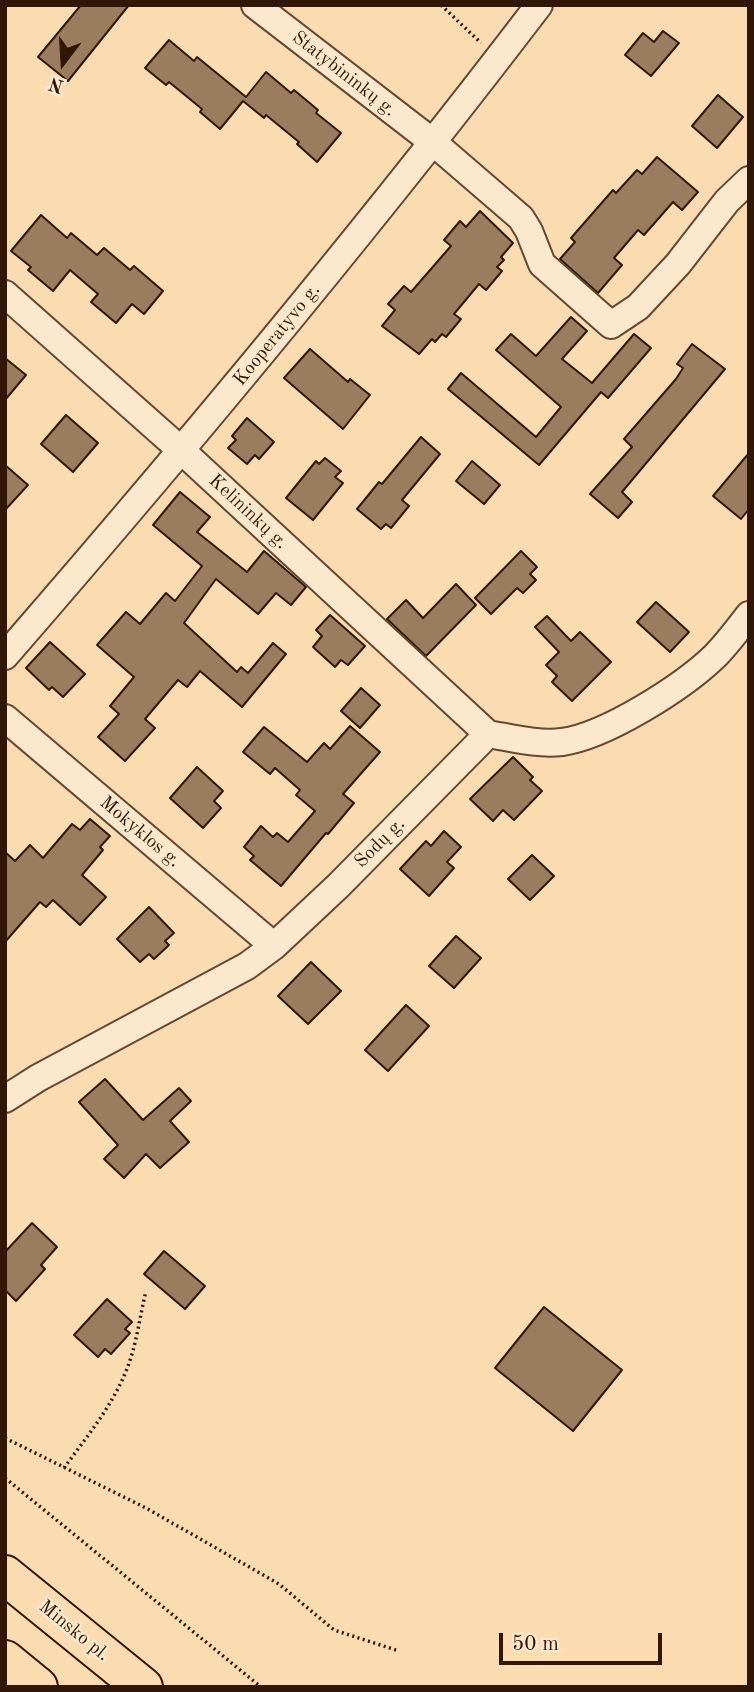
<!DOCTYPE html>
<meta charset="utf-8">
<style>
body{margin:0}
#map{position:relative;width:754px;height:1692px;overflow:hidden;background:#fbdcb1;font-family:"Old Standard TT",serif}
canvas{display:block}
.frame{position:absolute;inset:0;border:7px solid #311707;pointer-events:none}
.north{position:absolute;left:28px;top:28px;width:70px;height:70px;-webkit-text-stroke:5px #fce8cc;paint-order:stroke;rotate:197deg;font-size:19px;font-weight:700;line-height:28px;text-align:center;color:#311707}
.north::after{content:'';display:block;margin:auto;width:24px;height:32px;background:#311707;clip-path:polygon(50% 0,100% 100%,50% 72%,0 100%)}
.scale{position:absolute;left:499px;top:1633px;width:163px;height:32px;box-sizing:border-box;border:4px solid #311707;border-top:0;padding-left:9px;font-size:21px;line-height:24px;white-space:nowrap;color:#311707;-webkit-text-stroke:5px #fce8cc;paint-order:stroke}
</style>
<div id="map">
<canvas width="754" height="1692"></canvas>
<div class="frame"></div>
<div class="north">N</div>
<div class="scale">50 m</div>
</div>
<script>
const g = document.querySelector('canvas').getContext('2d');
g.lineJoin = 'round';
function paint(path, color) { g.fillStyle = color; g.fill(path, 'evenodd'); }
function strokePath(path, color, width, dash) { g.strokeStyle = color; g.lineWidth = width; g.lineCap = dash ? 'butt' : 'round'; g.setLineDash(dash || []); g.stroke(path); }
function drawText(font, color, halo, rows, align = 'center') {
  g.font = font + ' "Old Standard TT",serif'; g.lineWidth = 5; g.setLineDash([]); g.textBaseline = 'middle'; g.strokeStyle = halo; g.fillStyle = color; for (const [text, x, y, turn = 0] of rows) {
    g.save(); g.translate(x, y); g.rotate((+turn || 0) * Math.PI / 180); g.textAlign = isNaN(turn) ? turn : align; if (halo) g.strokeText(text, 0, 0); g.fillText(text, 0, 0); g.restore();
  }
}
const building = new Path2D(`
 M 81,5 L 129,5 L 68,81 L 38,57 Z
 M 663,31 L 679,43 L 651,76 L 625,55 L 643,33 L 654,42 Z
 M 169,40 L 194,61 L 197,57 L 246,97 L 266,72 L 291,93 L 294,90 L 318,110 L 316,113 L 341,133 L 317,162 L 297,144 L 299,142 L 266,115 L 264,118 L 243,101 L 220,129 L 200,112 L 202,109 L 169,82 L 166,85 L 145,68 Z
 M 718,95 L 743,117 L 717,148 L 692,126 Z
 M 657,157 L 698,192 L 682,210 L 673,202 L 644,235 L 638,230 L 614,258 L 622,265 L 598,293 L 560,259 L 575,242 L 571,238 L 613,190 L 616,193 L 637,170 L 642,174 Z
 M 480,211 L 513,243 L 501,257 L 504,260 L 497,267 L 502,271 L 486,290 L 479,284 L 454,314 L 461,319 L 446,337 L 442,334 L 435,342 L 432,339 L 419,354 L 382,326 L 395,310 L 388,304 L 404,286 L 411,292 L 451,246 L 444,240 L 460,221 L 466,227 Z
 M 41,215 L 67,238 L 71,233 L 97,255 L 104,248 L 130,270 L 134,266 L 163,291 L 144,314 L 132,304 L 116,323 L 91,302 L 98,294 L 70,270 L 53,291 L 28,270 L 31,267 L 11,251 Z
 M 571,317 L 587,331 L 562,359 L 592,383 L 634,334 L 651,348 L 608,398 L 601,392 L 539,465 L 448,389 L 461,373 L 536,437 L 561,407 L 496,350 L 511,334 L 536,356 Z
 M 692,344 L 725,369 L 622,492 L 632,502 L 618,518 L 590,494 L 632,447 L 624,439 L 676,379 L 683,368 L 677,364 Z
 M 310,349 L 348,382 L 350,379 L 370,395 L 343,429 L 284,378 Z
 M 5,358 L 26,375 L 5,400 Z
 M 66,415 L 98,443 L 73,472 L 41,444 Z
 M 247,418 L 274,442 L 259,459 L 255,455 L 247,464 L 228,448 L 236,440 L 232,436 Z
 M 421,437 L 440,454 L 402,500 L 409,506 L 391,528 L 386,524 L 381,529 L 357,509 L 379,482 L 382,484 Z
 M 749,453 L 749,509 L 741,519 L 713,496 Z
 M 325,458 L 341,471 L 335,477 L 343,483 L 313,520 L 286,498 L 316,461 L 319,464 Z
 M 472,461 L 500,485 L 484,504 L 456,481 Z
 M 5,465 L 28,485 L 5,510 Z
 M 180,492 L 210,517 L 197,532 L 247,572 L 264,551 L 306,587 L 291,605 L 276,593 L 258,614 L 216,579 L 184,623 L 237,672 L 241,667 L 248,673 L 273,643 L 286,654 L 242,707 L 200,671 L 187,687 L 178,680 L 145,719 L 155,728 L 125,761 L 98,737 L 119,714 L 110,706 L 134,677 L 97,645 L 126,612 L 140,624 L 166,593 L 175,601 L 202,566 L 153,525 Z
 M 521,551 L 537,567 L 530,574 L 536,580 L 523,593 L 517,588 L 491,614 L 475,598 Z
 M 456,584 L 476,605 L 426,656 L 387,619 L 406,600 L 423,618 Z
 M 656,602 L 689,632 L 670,652 L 637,622 Z
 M 330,615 L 365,646 L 348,665 L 341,660 L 335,667 L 313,647 L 322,636 L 316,630 Z
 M 547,616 L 571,641 L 580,632 L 611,662 L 572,701 L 552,682 L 557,676 L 546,665 L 559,652 L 535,627 Z
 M 50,642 L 85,674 L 63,697 L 52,687 L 49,690 L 26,668 Z
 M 361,688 L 380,705 L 360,728 L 341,711 Z
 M 350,726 L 380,752 L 343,794 L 354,803 L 328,834 L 326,833 L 281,886 L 250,860 L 254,856 L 244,847 L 261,826 L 273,837 L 277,833 L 288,842 L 315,811 L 296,795 L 300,790 L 275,768 L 270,774 L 243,752 L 264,727 L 307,762 L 324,743 L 330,749 Z
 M 513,757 L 533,777 L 530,780 L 542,791 L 514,820 L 503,810 L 493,821 L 470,799 Z
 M 197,767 L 223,791 L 214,801 L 221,808 L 203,828 L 170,798 Z
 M 90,819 L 110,836 L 100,847 L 103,850 L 82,875 L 106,897 L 80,925 L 53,900 L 46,907 L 40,902 L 5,942 L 5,852 L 15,861 L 30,845 L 43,858 L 72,824 L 80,830 Z
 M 444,831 L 461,847 L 447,862 L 454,868 L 429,896 L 400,869 L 426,841 L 431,846 Z
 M 532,855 L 554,876 L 530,900 L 508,879 Z
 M 149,907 L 174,933 L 165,941 L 169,945 L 154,959 L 149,954 L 140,962 L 117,939 Z
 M 456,936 L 481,958 L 454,988 L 429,966 Z
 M 311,962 L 341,991 L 308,1024 L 278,996 Z
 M 406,1005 L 429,1026 L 388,1071 L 365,1050 Z
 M 105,1079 L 143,1120 L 179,1088 L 191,1101 L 170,1121 L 189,1142 L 160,1168 L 146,1154 L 124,1178 L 104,1159 L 118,1145 L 79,1102 Z
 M 32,1223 L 57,1247 L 41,1265 L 45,1269 L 16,1301 L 5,1290 L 5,1252 Z
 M 164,1251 L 205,1286 L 185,1309 L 144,1274 Z
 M 107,1299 L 132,1322 L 125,1329 L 130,1333 L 111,1354 L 105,1349 L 98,1357 L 74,1335 Z
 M 544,1307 L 622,1370 L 573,1431 L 495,1368 Z`);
paint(building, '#9a7d5f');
strokePath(building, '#311707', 2);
const minor = new Path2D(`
 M 255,5 L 434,143 L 521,218 L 529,231 L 542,264 L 611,325 L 638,307 L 678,264 L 727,201 L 749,180
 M 5,294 L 182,451 L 488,734
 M 5,656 C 189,444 369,228 539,5
 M 5,718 L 274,946
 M 5,1099 L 38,1078 L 247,966 L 274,946 L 338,886 L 488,734 C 512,738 538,745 562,742 C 606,736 683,687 715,656 C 727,644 738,629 749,615`);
const trunk = new Path2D(`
 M 5,1575 L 143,1687
 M 5,1660 L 38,1687`);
strokePath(minor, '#644832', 30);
strokePath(trunk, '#311707', 42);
strokePath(new Path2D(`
 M 441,5 L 481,43
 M 5,1438 L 146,1508 L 279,1584 L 334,1630 L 399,1651
 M 64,1468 C 88,1435 114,1404 128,1366 C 137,1342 140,1315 146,1291
 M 5,1478 L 261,1687`), '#311707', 3.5, [2, 3.5]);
strokePath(minor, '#fce8cc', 26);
strokePath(trunk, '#fbdcb1', 38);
drawText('19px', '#311707', '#fce8cc', [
 ["Statybininkų g.",344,74,38],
 ["Kooperatyvo g.",277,335,-51],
 ["Kelininkų g.",248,512,43],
 ["Mokyklos g.",140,832,40],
 ["Sodų g.",380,843,-45],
 ["Minsko pl.",74,1631,39]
]);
</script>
